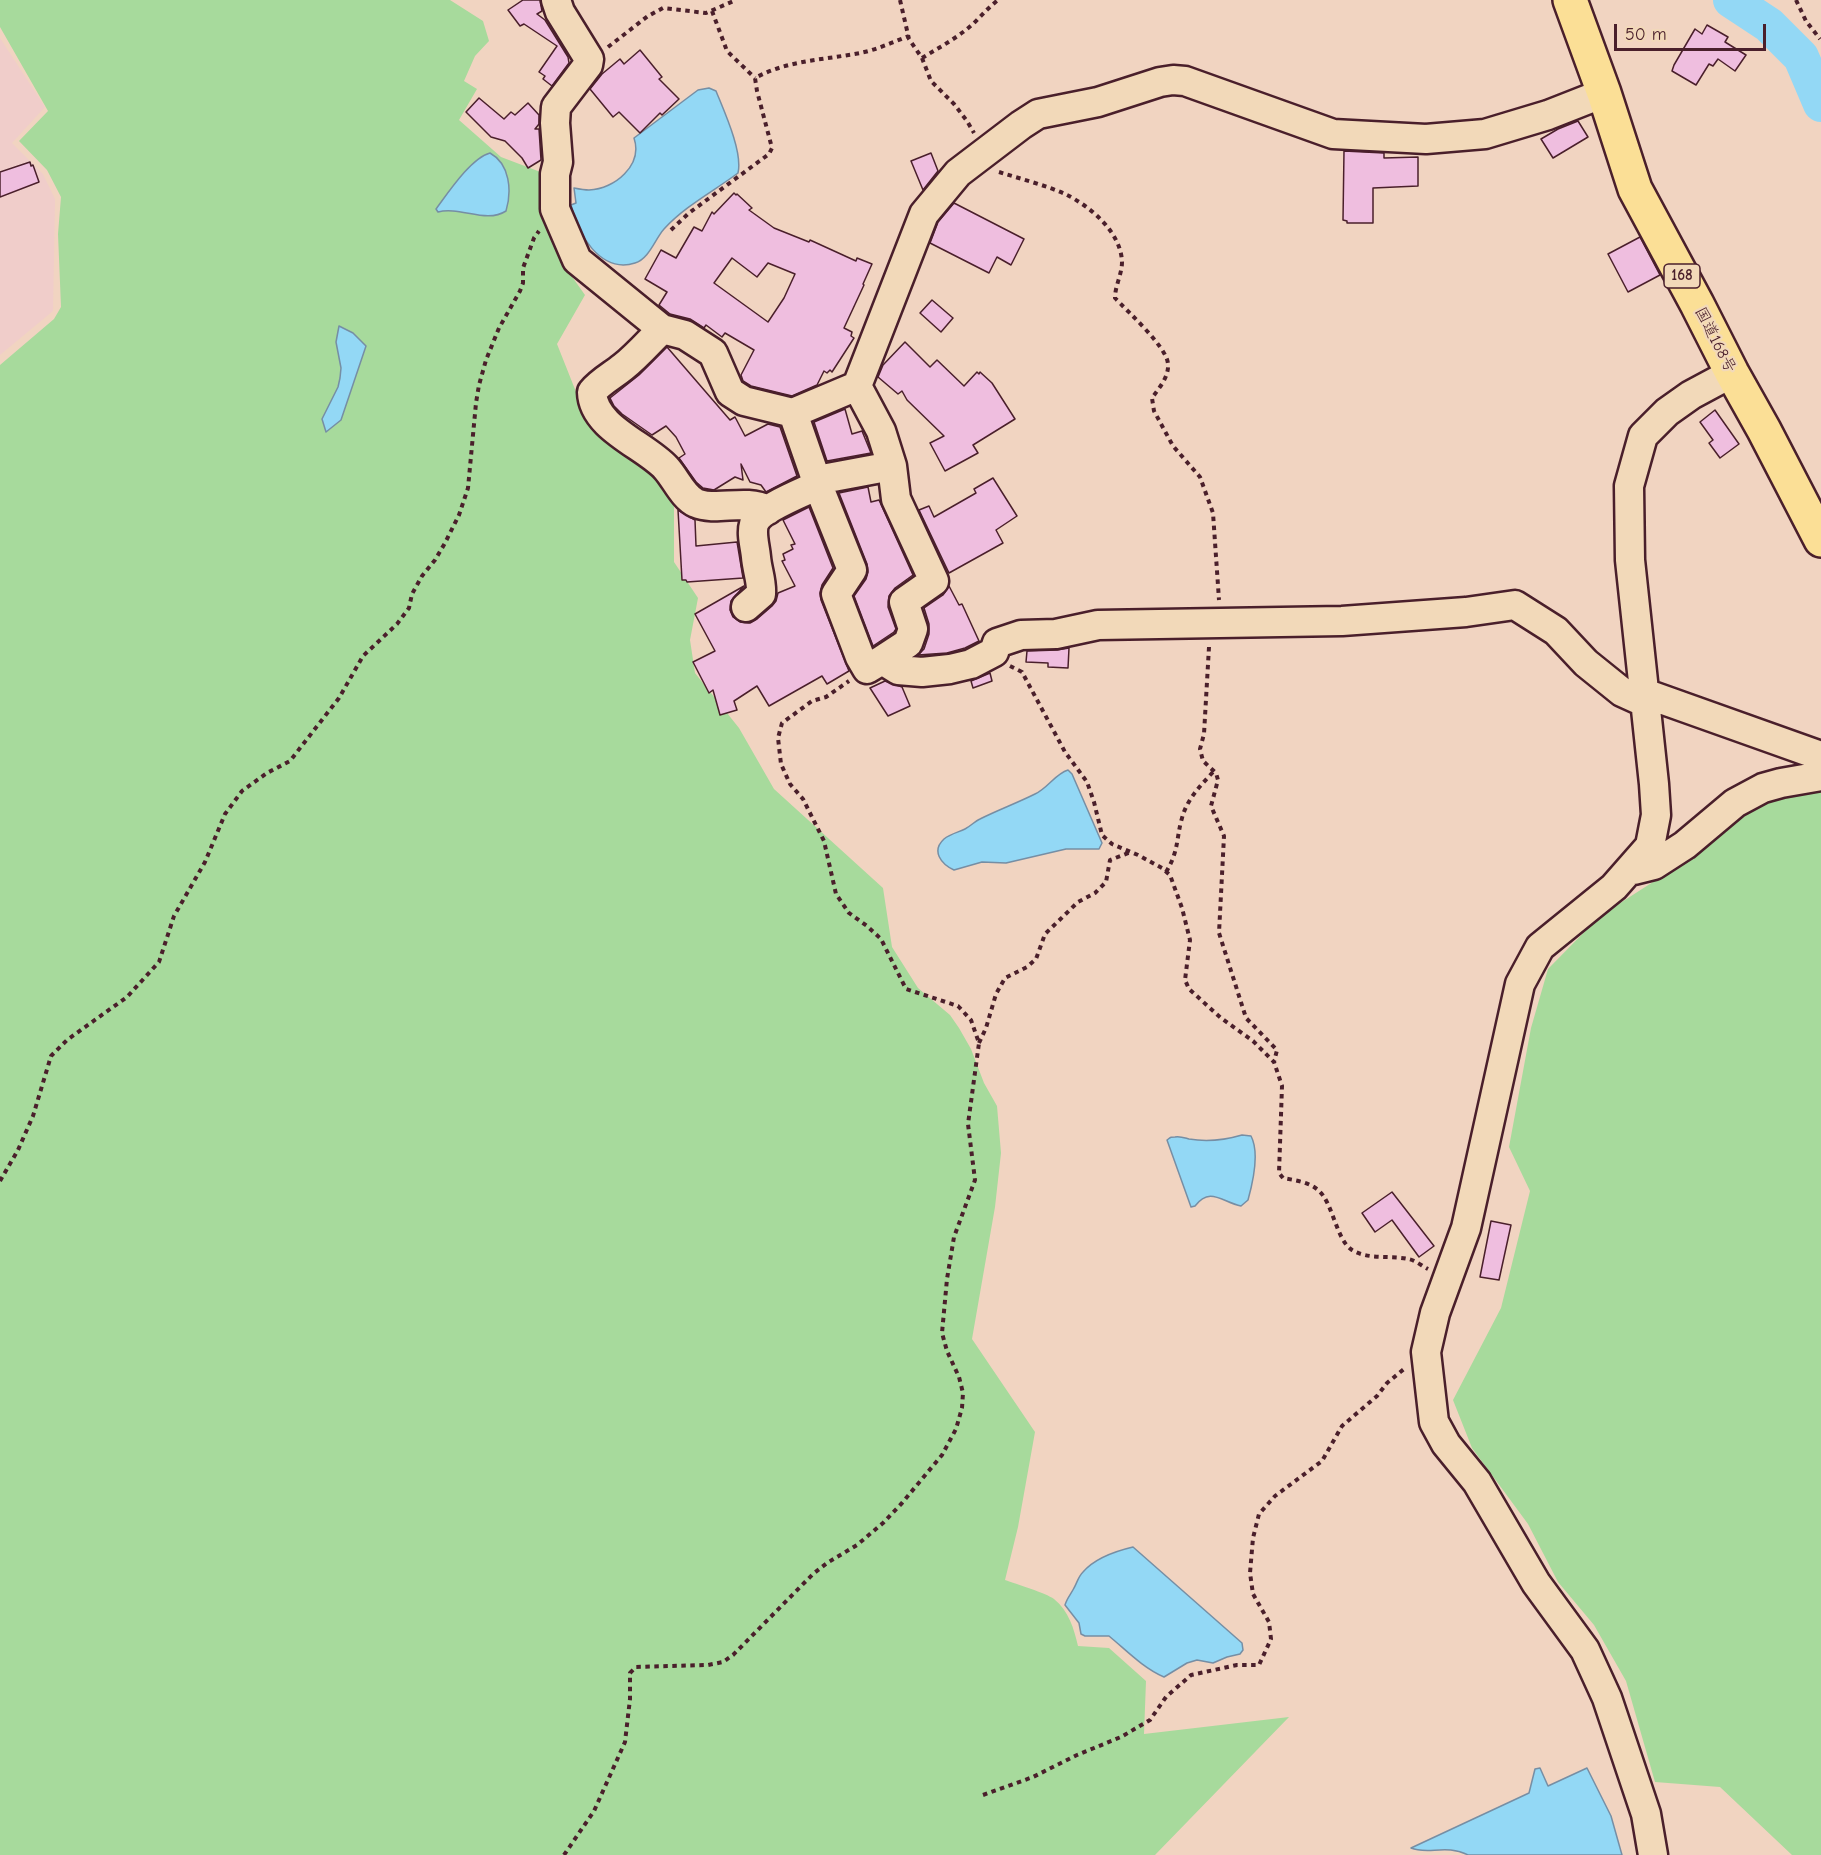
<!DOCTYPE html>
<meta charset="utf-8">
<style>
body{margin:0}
#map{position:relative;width:1821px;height:1855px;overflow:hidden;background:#f1d4c1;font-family:"Comic Neue",sans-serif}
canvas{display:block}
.scale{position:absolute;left:1614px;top:24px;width:152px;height:27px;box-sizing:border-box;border:3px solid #4a1f2b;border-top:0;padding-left:8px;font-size:18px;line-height:21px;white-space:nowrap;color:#4a1f2b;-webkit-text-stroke:4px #f2d9b9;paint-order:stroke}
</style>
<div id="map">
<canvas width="1821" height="1855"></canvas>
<div class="scale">50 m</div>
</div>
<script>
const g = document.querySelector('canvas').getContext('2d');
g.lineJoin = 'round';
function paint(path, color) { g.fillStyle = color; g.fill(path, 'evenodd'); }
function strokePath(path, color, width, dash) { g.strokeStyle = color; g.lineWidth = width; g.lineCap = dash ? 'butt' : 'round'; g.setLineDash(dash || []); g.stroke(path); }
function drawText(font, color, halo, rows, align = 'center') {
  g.font = font + ' "Comic Neue","Klee One",sans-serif'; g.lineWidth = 4.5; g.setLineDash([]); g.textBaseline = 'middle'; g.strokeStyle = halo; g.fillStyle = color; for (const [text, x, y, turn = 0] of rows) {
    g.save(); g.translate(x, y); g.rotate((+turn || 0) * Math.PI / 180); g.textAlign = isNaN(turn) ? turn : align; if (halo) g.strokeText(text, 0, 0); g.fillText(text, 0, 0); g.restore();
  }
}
paint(new Path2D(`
 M 0,38 L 45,107 L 12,143 L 43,174 L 55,199 L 53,311 L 0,355 Z`), '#f0cdca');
paint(new Path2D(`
 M 0,0 L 450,0 L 483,21 L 489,41 L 475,56 L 464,81 L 477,89 L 459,120 L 501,157 L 543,173 L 545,215 L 568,271 L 585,295 L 557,344 L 584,412 L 652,470 L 674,498 L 674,562 L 698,598 L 690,640 L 695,673 L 739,728 L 774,789 L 883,888 L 892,947 L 918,988 L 950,1015 L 959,1028 L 971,1049 L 984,1083 L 997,1106 L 1001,1153 L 995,1207 L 972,1339 L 1035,1432 L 1018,1527 L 1005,1580 C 1016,1584 1046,1593 1054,1599 C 1069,1611 1074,1629 1078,1646 L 1109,1648 L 1146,1681 L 1144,1734 L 1289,1717 L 1155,1855 L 0,1855 L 0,365 L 54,319 L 61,307 L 58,234 L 61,197 L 47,170 L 19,141 L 48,111 L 0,27 Z
 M 1821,790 L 1821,1855 L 1792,1855 L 1720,1787 L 1655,1782 L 1626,1681 L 1594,1625 L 1558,1582 L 1528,1524 L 1472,1448 L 1453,1400 L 1501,1308 L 1530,1191 L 1509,1147 L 1531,1028 L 1548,969 L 1600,916 L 1681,864 L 1735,816 L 1771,799 Z`), '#a7da9c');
const water = new Path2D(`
 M 709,88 L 716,91 C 724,111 743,152 738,173 C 714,191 685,206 664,229 C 655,239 649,259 635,263 C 600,274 577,233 571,205 L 576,203 L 574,188 C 579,189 584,190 589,190 C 615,189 643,165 634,138 L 698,90 Z
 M 490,153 C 510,164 512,191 506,211 C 486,224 460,206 438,212 L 436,209 C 448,193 471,158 490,153 Z
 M 339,326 L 353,333 L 366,346 L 341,420 L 326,432 L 322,419 L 338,387 L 340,378 L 341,368 L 336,342 Z
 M 1068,770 L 1072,774 L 1102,843 L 1099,849 L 1066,849 L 1006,863 L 982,862 L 954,870 C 941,864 931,851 944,839 C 950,834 959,832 965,829 C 971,826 975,821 980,819 C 998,810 1017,803 1035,794 C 1048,788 1055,774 1068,770 Z
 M 1242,1135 L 1251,1136 C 1260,1153 1253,1182 1248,1200 L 1241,1206 C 1222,1202 1210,1186 1195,1206 L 1191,1207 L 1167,1140 C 1171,1137 1170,1137 1175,1137 C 1180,1136 1185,1138 1189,1139 C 1206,1142 1225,1140 1242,1135 Z
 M 1133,1547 L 1242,1643 L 1243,1650 L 1240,1654 L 1227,1657 L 1213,1663 L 1197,1660 L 1187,1663 L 1164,1677 C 1143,1668 1126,1650 1109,1636 L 1085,1636 L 1081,1634 L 1079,1623 L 1065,1605 C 1067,1598 1071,1594 1074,1588 C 1077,1583 1078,1577 1083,1572 C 1095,1558 1116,1551 1133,1547 Z
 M 1540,1768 L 1548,1786 L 1587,1768 L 1611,1816 L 1622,1855 L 1468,1855 C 1447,1844 1427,1855 1411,1848 L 1529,1793 L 1535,1769 Z`);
paint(water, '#93d8f5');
strokePath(water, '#768ea4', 1.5);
strokePath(new Path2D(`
 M 1731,0 L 1769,25 L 1801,57 L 1821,104`), '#93d8f5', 36);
const building = new Path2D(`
 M 523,0 L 540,0 L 542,11 L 537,14 L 545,20 L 568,57 L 569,63 L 552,86 L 543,79 L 545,76 L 539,72 L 557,46 L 524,24 L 520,26 L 508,10 Z
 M 1707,25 L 1728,37 L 1725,42 L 1746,55 L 1735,71 L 1718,59 L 1713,66 L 1709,64 L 1696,85 L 1672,71 L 1674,65 L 1695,29 L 1702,34 Z
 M 640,50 L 662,77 L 659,79 L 679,99 L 662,115 L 660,113 L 640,133 L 619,112 L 613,117 L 590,89 L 602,74 L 620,59 L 624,64 Z
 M 479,98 L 504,119 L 511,112 L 515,115 L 528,103 L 539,115 L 539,124 L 535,129 L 539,129 L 541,160 L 528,168 L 522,158 L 505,141 L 491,137 L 466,112 Z
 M 1578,121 L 1588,137 L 1553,158 L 1541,139 L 1558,129 Z
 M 1344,151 L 1384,153 L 1384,158 L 1418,157 L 1418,186 L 1373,188 L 1373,223 L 1347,223 L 1347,221 L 1343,220 Z
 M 931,153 L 938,171 L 923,190 L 911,161 Z
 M 30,162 L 31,166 L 33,165 L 39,182 L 0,197 L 0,172 Z
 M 734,193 L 736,195 L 737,194 L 752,208 L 749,210 L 774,228 L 809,242 L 810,240 L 856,261 L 857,258 L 872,264 L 863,284 L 864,285 L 844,328 L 852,332 L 851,336 L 854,338 L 832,372 L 830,370 L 827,373 L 824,371 L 817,385 L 792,396 L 751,386 L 743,381 L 741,375 L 754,350 L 725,333 L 722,337 L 706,325 L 704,328 L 690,319 L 670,314 L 659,305 L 667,292 L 645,279 L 661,250 L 676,258 L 694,227 L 702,231 L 712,212 L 714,214 ZM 732,258 L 757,277 L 768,263 L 795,274 L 784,298 L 768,322 L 714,283 Z
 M 954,203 L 1024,239 L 1011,265 L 997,257 L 989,273 L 930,243 L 938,222 Z
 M 1640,237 L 1660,275 L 1628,292 L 1608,254 Z
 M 932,300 L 953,318 L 941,332 L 920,313 Z
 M 905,342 L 930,367 L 937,360 L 964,386 L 977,372 L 979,374 L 980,372 L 992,383 L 1015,419 L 973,445 L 978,453 L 945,471 L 930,443 L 944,436 L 907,400 L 902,391 L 898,394 L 878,377 L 883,365 Z
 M 667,347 L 730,420 L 735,417 L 745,436 L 768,424 L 780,427 L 797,476 L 766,492 L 761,485 L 750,482 L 741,464 L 743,480 L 735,477 L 714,490 L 703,488 L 696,482 L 679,458 L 685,454 L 676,437 L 666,426 L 652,435 L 622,414 L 614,406 L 610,398 L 639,375 Z
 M 845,409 L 852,434 L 862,431 L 871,453 L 827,461 L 814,422 Z
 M 1715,410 L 1739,444 L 1720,458 L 1709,443 L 1713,440 L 1700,422 Z
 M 993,478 L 1017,516 L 996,530 L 1003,543 L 949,573 L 919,510 L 929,506 L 934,517 L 976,493 L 974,489 Z
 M 868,487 L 871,502 L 879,500 L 913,575 L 895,588 L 889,596 L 888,607 L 896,629 L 894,632 L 873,646 L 854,596 L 866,579 L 868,572 L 867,564 L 839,493 Z
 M 809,507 L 833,568 L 822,585 L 820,593 L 821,600 L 849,671 L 827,684 L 822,676 L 769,706 L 757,686 L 734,701 L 737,710 L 720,715 L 713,690 L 709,693 L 693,662 L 715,651 L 695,614 L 744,586 L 731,601 L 730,610 L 733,617 L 740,622 L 750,623 L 757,619 L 772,606 L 776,601 L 778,593 L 795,586 L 782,561 L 785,560 L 783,554 L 793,549 L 791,545 L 795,544 L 783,520 Z
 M 678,510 L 695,520 L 696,546 L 737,542 L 743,578 L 687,582 L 686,580 L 682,580 Z
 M 949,586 L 959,605 L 962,604 L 979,641 L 965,648 L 947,653 L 918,655 L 924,649 L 929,634 L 929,624 L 924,608 L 943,595 Z
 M 1069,648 L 1068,668 L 1048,667 L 1048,663 L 1026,662 L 1027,651 L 1057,650 Z
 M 990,673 L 992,681 L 973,688 L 971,681 Z
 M 885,681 L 902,687 L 910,706 L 888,716 L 870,688 Z
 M 1392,1192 L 1434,1246 L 1419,1257 L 1392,1220 L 1375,1232 L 1362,1213 Z
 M 1491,1221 L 1511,1225 L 1499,1280 L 1480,1277 Z`);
paint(building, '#efbedf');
strokePath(building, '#4a1f2b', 1.5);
const minor = new Path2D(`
 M 556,0 L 560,12 L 589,59 L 588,65 L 556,107 L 555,123 L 558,162 L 555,174 L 555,209 L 577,260 L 662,329 L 685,335 L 713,353 L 730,392 L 744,401 L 793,413
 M 1604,93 L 1548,115 L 1485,134 L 1426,139 L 1333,134 L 1185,81 L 1173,80 L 1160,82 L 1098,102 L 1038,114 L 1021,125 L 958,173 L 924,214 L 857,386 L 793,413 L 818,485 L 852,570 L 836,594 L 860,657 L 867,669 L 882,660 L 898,670 L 922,672 L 950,669 L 971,664 L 994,652 L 997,643 L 1021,635 L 1056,634 L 1098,625 L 1342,621 L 1466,612 L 1515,605 L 1556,631 L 1586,663 L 1622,692 L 1644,702
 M 662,329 C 649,342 637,356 623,367 C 612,376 601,381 592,392 C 593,428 645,445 666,468 C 676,479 683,497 696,503 C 717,512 744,498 768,510
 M 857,386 L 881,431 L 892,466 L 896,499 L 934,581 L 904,602 L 913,629 L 908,643 L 882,660
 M 817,480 L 892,466
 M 746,607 L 761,594 C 762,581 757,570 756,557 C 755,546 751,534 754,524 C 759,509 804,492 818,485
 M 1644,693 L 1821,756
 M 1634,870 L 1654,865 L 1685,845 L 1735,803 L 1763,788 L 1781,783 L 1821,776
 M 1653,1855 L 1646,1814 L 1607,1698 L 1585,1650 L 1536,1583 L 1477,1482 L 1446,1444 L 1434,1422 L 1426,1352 L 1435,1313 L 1466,1228 L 1520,984 L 1540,947 L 1614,887 L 1650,846 L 1656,815 L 1654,784 L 1630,560 L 1629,486 L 1643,436 L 1667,412 L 1691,395 L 1732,373`);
const highway = new Path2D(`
 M 1570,0 L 1604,93 L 1635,189 L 1697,304 L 1732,373 L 1764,430 L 1821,540`);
strokePath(minor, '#4a1f2b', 33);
strokePath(highway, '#4a1f2b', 38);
strokePath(new Path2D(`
 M 900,0 L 909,39 L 922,58 L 931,81 L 954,104 L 967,121 L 974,133
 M 1796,0 L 1806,21 L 1820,39
 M 712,11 L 727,51 L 755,78
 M 608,47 L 648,16 L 663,8 L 706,13 L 736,0
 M 922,58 C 940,47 959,37 974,23 C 982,15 989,7 998,0
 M 999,172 C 1021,179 1045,185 1065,194 C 1090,206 1121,232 1122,262 C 1122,274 1115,286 1115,298 C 1128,312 1167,347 1168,364 C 1169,377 1159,388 1152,398 L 1154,411 L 1173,446 L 1200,477 L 1213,513 L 1219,600
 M 671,230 L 689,213 L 769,154 L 772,148 L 757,91 L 755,78 C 788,60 824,60 860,53 C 876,50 893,42 909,36
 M 1209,647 L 1204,734 L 1200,749 L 1203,761 L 1216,773 L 1218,780 L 1211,806 L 1224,836 L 1219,933 L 1246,1018 L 1277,1050 L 1274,1062
 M 1010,666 L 1022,672 L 1065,752 L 1087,782 L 1094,802 L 1102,835 L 1112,844 L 1138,855 L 1162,868 L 1170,875 L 1182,908 L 1190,940 L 1185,980 L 1189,989 L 1221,1018 L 1253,1041 L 1274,1062 L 1282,1086 L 1279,1173 L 1283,1178 C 1294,1180 1309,1182 1318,1190 C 1333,1202 1336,1240 1352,1250 C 1368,1260 1390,1255 1408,1259 C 1415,1260 1422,1266 1428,1269
 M 1166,872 C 1179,851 1176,839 1182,818 C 1187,799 1201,785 1214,771
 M 979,1043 L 986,1028 L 996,994 L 1005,978 L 1027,967 L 1036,959 L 1045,934 L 1078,902 L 1095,893 L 1106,882 L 1110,860 L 1131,852
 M 0,1181 L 18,1150 L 33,1116 L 51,1056 L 67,1040 L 127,997 L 159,962 L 174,916 L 205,862 L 225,814 L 242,791 L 267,773 L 290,761 L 339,698 L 363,656 L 397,624 L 409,608 L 412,594 L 422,576 L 435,560 L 445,543 L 459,515 L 468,488 L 476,403 L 479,385 L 486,360 L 499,328 L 520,291 L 523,283 L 523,268 L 534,238 L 539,231
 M 983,1795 L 1033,1777 L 1077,1755 L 1121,1737 L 1150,1720 L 1166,1697 L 1191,1675 L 1237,1665 L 1259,1665 L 1271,1639 L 1269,1622 L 1253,1594 L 1250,1573 L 1253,1538 L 1259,1514 L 1275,1496 L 1322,1461 L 1342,1426 L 1377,1396 L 1387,1383 L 1404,1369
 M 564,1855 L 594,1811 L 625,1742 L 630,1699 L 630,1673 L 636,1667 L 708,1665 L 723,1662 L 733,1655 L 813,1574 L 827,1563 L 857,1545 L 883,1523 L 902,1503 L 942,1455 L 956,1429 L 962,1408 L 963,1393 L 959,1377 L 947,1351 L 942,1333 L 947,1279 L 954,1237 L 975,1180 L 968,1124 L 979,1043 L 971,1020 L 958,1006 L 906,989 L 881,939 L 867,926 L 849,913 L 836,894 L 824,841 L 803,799 L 790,784 L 781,764 L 778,738 L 782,723 L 812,701 L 826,697 L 849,681`), '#4a1f2b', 4, [4.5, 4.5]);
strokePath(minor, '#f2d9b9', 28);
strokePath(highway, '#fbdf96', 33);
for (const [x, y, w] of [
 [1682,276,36]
]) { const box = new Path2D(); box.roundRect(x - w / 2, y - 12, w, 24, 4.5); g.fillStyle = '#f2d9b9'; g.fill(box); strokePath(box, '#4a1f2b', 1.5); }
drawText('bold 15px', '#4a1f2b', null, [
 ["168",1682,276]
]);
drawText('16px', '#4a1f2b', '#f2d9b9', [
 ["国道168号",1715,340,63]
]);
</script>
